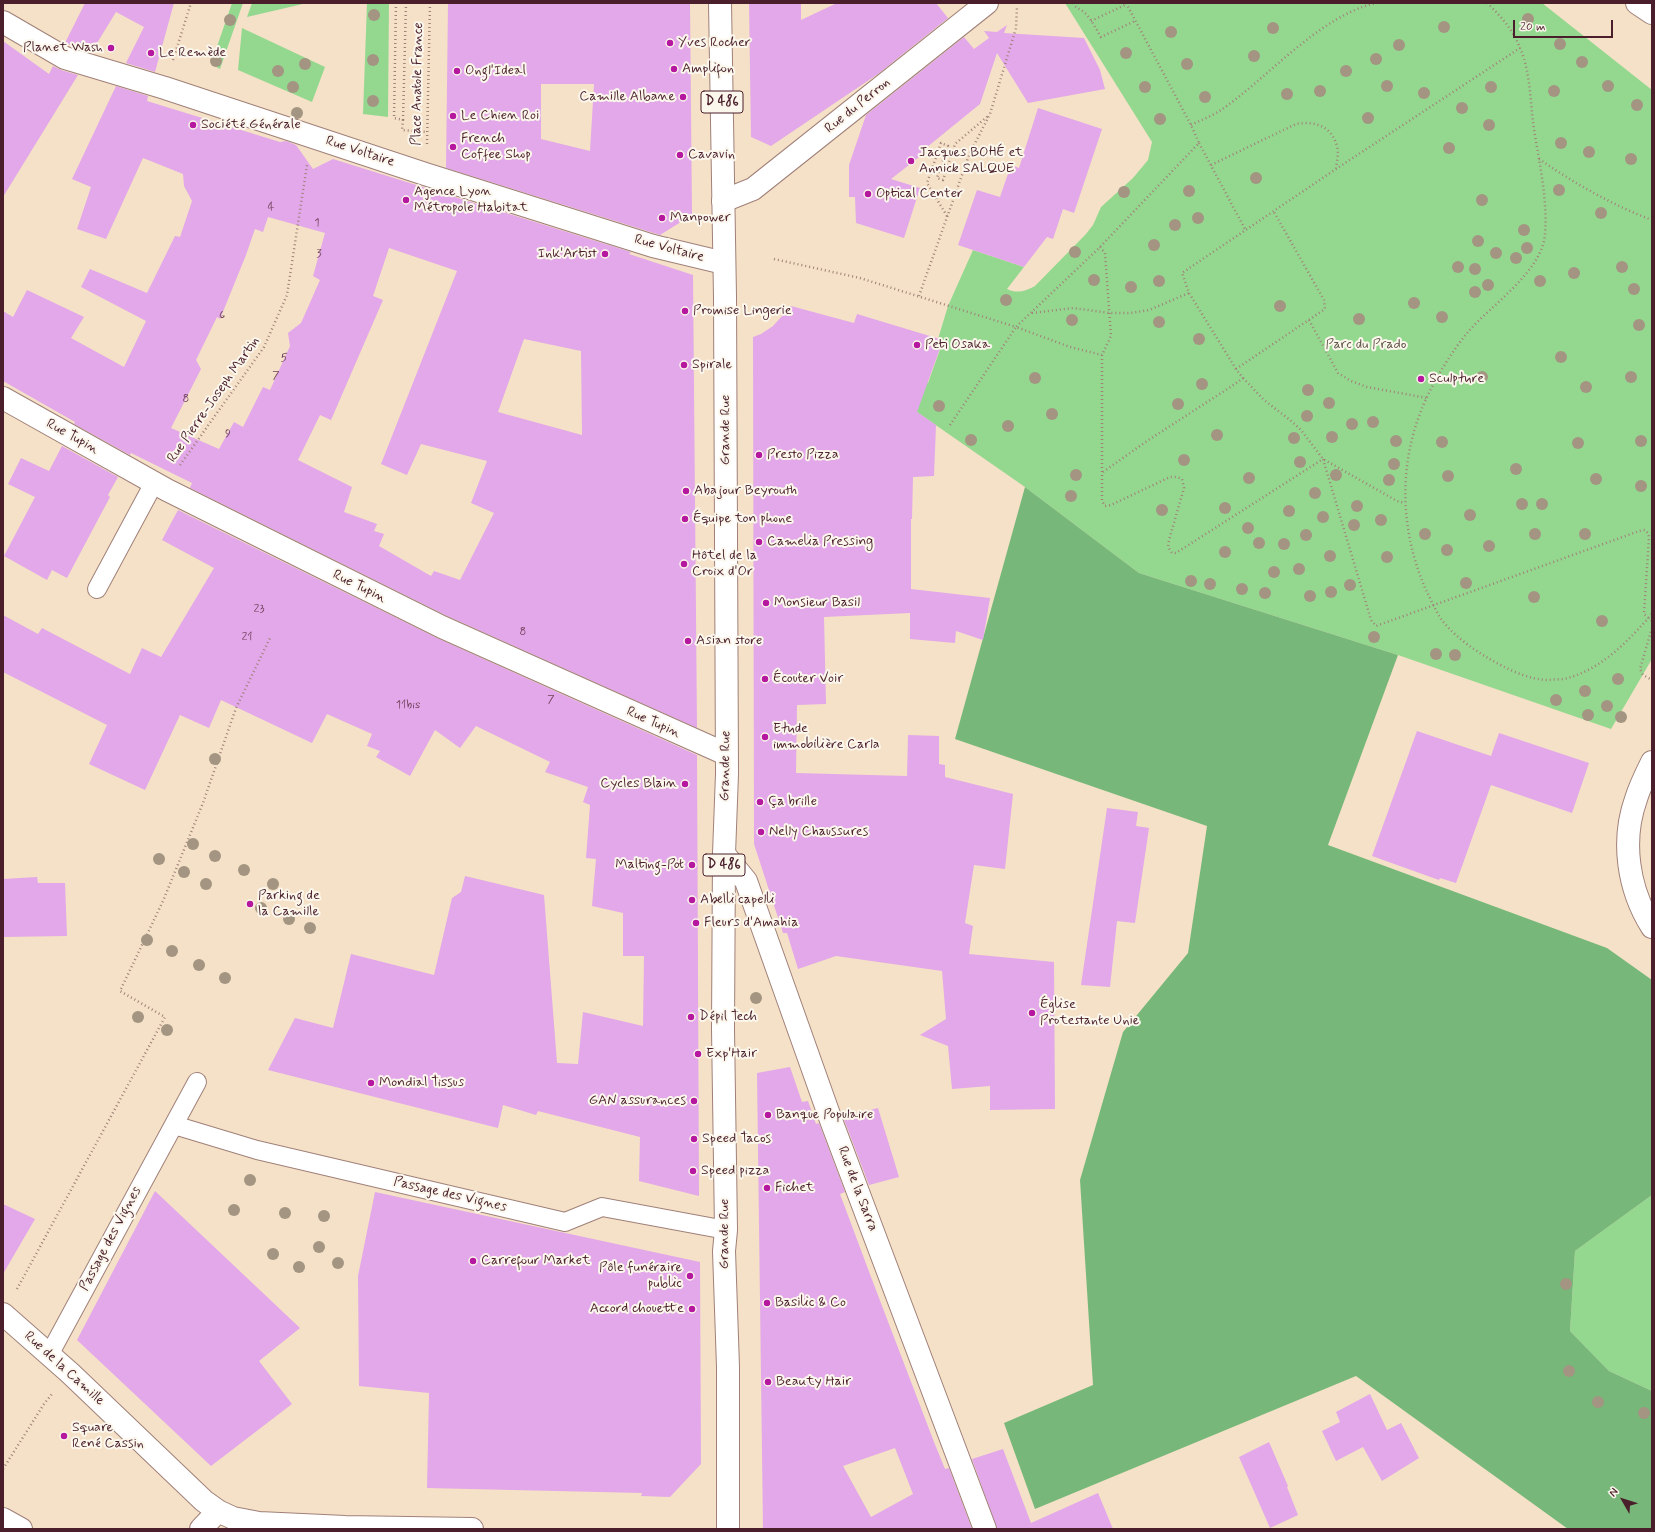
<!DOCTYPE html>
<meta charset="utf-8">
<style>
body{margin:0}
#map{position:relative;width:1655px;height:1532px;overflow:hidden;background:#f5e1c7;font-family:Mynerve,sans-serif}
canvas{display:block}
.frame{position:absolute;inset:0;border:4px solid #4a1f2b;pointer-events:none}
.north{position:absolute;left:1603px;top:1480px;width:40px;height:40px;-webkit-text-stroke:3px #fbf7ec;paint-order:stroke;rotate:309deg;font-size:11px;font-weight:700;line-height:16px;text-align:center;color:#4a1f2b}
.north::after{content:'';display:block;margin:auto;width:14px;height:18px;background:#4a1f2b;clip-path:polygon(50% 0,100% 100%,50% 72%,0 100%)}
.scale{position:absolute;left:1513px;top:20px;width:100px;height:18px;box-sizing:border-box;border:2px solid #4a1f2b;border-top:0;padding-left:5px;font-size:12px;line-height:14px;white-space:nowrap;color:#4a1f2b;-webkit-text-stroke:3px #fbf7ec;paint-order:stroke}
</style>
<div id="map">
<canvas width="1655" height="1532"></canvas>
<div class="frame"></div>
<div class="north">N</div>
<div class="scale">20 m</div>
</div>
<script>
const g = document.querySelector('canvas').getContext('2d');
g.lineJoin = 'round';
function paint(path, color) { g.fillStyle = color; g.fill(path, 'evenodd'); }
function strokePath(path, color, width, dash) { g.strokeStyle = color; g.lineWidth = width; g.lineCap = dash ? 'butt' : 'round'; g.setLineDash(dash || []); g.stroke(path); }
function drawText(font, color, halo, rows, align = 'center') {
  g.font = font + ' Mynerve,sans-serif'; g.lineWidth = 4; g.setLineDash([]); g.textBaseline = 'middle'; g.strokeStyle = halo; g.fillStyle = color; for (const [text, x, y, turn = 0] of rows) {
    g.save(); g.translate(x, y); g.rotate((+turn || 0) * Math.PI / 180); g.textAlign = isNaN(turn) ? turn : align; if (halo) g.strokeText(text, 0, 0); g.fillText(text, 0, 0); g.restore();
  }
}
paint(new Path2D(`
 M 232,3 L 243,3 L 220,69 L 211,64 Z
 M 252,3 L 307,3 L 247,17 Z
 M 367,3 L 389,3 L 388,117 L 363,114 Z
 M 1065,3 L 1542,3 L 1652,90 L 1652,659 L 1611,729 L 1398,655 L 1139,573 L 1025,487 L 914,410 L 923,382 L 928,383 L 943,341 L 938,339 L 948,306 L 973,250 L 1024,267 L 1007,289 C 1017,294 1026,291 1035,286 L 1086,234 L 1093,225 L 1101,207 L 1133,178 L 1148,160 L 1152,142 Z
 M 242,28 L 325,67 L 312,102 L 238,70 Z
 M 1652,1195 L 1652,1391 L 1609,1371 L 1570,1331 L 1575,1251 Z`), '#94d890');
paint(new Path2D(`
 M 1025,487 L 1139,573 L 1398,655 L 1328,845 L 1607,948 L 1652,980 L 1652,1195 L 1575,1251 L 1570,1331 L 1609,1371 L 1652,1391 L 1652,1529 L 1568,1529 L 1356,1376 L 1035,1509 L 1004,1423 L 1093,1385 L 1080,1180 L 1123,1032 L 1188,953 L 1207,826 L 955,739 Z`), '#77b87a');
paint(new Path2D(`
 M 85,3 L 174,3 L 155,72 L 126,63 L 144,27 L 116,12 L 91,53 L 65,43 Z
 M 448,3 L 690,3 L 692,215 L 660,235 L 446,168 ZM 541,84 L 594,84 L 590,151 L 541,139 Z
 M 749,3 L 801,3 L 801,20 L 837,3 L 936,3 L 948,18 L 878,74 L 771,146 L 751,137 Z
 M 1007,25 L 1004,33 L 1084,38 L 1100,70 L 1105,89 L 1028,103 L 997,53 L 980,104 L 921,152 L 923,154 L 891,179 L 920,188 L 904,238 L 856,223 L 855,197 L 849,197 L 849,165 L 866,115 L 964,37 L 974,49 L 989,38 L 984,31 L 997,32 Z
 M 3,41 L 49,74 L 53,66 L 61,70 L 78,75 L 3,197 Z
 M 116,86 L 148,96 L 147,101 L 280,142 L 286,141 L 296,145 L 313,169 L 333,159 L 631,252 L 629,254 L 693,275 L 697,728 L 447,616 L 190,488 L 192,483 L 131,453 L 130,455 L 74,424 L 75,422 L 3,381 L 3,311 L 13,317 L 27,290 L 84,317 L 71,338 L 124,367 L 146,321 L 81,287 L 90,269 L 147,293 L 175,236 L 180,237 L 192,201 L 184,186 L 183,174 L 143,158 L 106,239 L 77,229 L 91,187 L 72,179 ZM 268,217 L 325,233 L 313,276 L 320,280 L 301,323 L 288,333 L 290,346 L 270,390 L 263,387 L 243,427 L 234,422 L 219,449 L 171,428 L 201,369 L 196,360 L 217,317 L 220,319 L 246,255 L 255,229 L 263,232 ZM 389,248 L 457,271 L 381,464 L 407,475 L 421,444 L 487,461 L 471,503 L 494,513 L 460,580 L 434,571 L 431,576 L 379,546 L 384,534 L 374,531 L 377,524 L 344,512 L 352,487 L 298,460 L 320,415 L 331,420 L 383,300 L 373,296 ZM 524,339 L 581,351 L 582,435 L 498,412 Z
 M 1038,108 L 1102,129 L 1074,213 L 1063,209 L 1053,239 L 1047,237 L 1024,267 L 958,245 L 977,190 L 1000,197 L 1011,165 L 1019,168 Z
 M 791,306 L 854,323 L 857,314 L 943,340 L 917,412 L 936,425 L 934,476 L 913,477 L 912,519 L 911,519 L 911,589 L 990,598 L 983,640 L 956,631 L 955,643 L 910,639 L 910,613 L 824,617 L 826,704 L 797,705 L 796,773 L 907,776 L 908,735 L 939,736 L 939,764 L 945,765 L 945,777 L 1013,794 L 1005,869 L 974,865 L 965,923 L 973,926 L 969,954 L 1054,962 L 1055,1109 L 990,1110 L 990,1086 L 952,1089 L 948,1046 L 920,1035 L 946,1019 L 942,971 L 836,956 L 798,969 L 787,933 L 783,933 L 754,844 L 753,337 L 761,334 L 773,326 Z
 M 62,446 L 118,477 L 108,495 L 110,497 L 67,578 L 52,570 L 47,580 L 4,556 L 35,497 L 8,484 L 21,458 L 49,471 Z
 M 178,510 L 437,638 L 697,755 L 699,1196 L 639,1181 L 640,1137 L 538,1111 L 536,1115 L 503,1105 L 498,1128 L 268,1070 L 295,1018 L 333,1028 L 351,954 L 434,975 L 452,898 L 461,892 L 465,876 L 544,895 L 557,1063 L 578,1064 L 583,1012 L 643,1026 L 644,956 L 623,956 L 623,913 L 592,906 L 596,859 L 586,858 L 590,805 L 583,802 L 588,787 L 545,772 L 550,762 L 476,726 L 460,748 L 435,730 L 410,776 L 376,757 L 380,751 L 367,746 L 372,734 L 327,714 L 312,743 L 221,700 L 209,728 L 180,715 L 145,790 L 89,764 L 107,725 L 3,672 L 3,615 L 38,634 L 42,628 L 130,674 L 142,648 L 161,657 L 214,568 L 162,540 Z
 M 1417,731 L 1491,756 L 1499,733 L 1589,763 L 1572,813 L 1491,785 L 1456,883 L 1440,878 L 1439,880 L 1372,856 Z
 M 1107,808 L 1138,812 L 1136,826 L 1149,828 L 1135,923 L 1117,921 L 1110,987 L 1081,985 Z
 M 37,877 L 38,883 L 65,883 L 67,936 L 3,937 L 3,879 Z
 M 790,1067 L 802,1102 L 808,1101 L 816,1124 L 819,1123 L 845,1192 L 840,1194 L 871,1277 L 934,1442 L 945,1469 L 949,1468 L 972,1529 L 763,1529 L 757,1073 ZM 895,1448 L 913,1494 L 871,1517 L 843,1466 Z
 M 878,1108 L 899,1177 L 869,1185 L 843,1117 Z
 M 155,1191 L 300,1328 L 259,1361 L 292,1404 L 211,1466 L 77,1340 Z
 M 375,1192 L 700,1262 L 701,1464 L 670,1497 L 641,1496 L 642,1493 L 427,1488 L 429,1393 L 359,1386 L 358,1276 Z
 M 3,1204 L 35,1219 L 3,1274 Z
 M 1370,1394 L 1387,1430 L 1401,1423 L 1419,1458 L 1382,1481 L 1363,1447 L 1336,1461 L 1322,1431 L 1340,1422 L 1336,1412 Z
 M 1269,1442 L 1288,1486 L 1287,1487 L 1298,1515 L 1270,1528 L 1239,1457 Z
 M 1003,1449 L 1031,1523 L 1098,1493 L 1113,1529 L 997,1529 L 972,1459 Z`), '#e2a8e9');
const lane = new Path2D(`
 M 97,589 L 154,483
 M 174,1125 L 257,1150 L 565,1222 L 602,1207 L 726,1230
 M 49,1355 L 197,1082`);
const street = new Path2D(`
 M 1637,3 L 1652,13
 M 3,22 L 65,58 L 165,88 L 425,174 L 653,246 L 724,263
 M 723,201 L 753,189 L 987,3
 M 3,398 L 167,490 L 442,627 L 726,754
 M 1652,762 C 1646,774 1640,786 1636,799 C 1621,841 1628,889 1652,927
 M 3,1314 L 70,1373 L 204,1501 L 218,1511 L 233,1518 L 259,1523 L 345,1527 L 472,1529
 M 3,1519 L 21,1529
 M 201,1529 L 218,1511`);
const secondary = new Path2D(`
 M 724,854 L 746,881 L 832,1123 L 985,1529`);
const primary = new Path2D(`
 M 720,3 L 725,297 L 727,774 L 724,854 L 723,1029 L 726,1230 L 724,1251 L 728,1367 L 728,1529`);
strokePath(lane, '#a08079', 20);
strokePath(street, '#a08079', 24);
strokePath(secondary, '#a08079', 24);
strokePath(primary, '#a08079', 24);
strokePath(new Path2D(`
 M 396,3 L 394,118 L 403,120 L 402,130 L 427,132
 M 1073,3 C 1076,9 1081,9 1085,13 C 1092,20 1096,29 1101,37 L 1135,21
 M 1487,3 C 1501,16 1513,30 1520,48 C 1530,71 1530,97 1533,122 C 1538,158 1548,197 1545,234 C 1542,272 1492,304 1468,332 C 1452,351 1437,376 1426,399 C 1398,460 1399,529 1426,590 C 1431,599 1435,610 1441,619 C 1453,635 1471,648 1488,658 C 1505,668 1528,680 1549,680 C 1555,679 1562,680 1568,678 C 1603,668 1628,641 1652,614
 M 1091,21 L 1127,4
 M 173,60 L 191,3
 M 403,120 L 406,3
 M 1191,125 C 1201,120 1212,116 1221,110 C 1268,78 1319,16 1376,3
 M 1199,143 L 1246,231
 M 427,144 L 430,3
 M 1539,159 C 1574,183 1612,205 1652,220
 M 1211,165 L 1296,124 C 1314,121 1331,125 1337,146 C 1339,153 1337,161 1336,168
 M 947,216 L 927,183 L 941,143 L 948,146 L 937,178 L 943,180 L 955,144 L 988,116
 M 1100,247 L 1105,253 L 1111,336 L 1102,355 L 1102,501 L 1105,506 L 1111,505 L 1170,477 L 1177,477 L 1182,479 L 1184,488 L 1169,540 L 1168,547 L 1172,553 L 1176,553 L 1323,459 L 1371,620 L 1376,626 L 1642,530 L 1645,530 L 1648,533 L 1649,537 L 1644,614 L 1652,621
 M 774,259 L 860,278 L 1016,327 L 1100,247 L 1199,143 L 1191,125 L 1126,3
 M 919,296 L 961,178 L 969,155 L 990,114 L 1016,28 L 1017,7
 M 1032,313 L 1073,308 L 1110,313 L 1131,313 L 1149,310 L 1189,293
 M 1309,320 L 1338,373 L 1351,381 L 1367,387 L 1427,398
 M 1236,369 L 1189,293 L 1182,273 L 1336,169 L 1520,48
 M 1243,378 L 1264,400 L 1290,420 L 1301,430 L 1323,459 L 1397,501 L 1405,503
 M 950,425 L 1016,327 L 1070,347 L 1102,355
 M 180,465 L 264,347 L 287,295 L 307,165
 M 1103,472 L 1147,441 L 1235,384 L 1243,378 L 1236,369 L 1325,309 L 1324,300 L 1274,212
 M 1652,628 L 1640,669 L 1643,675 L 1652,680
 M 17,1289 L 165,1017 L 120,991 L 163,901 L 203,803 L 236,708 L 271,636
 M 3,1469 L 44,1404 L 52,1394`), '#a08079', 2.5, [1, 3]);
strokePath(lane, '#fff', 18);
strokePath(street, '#fff', 22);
strokePath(secondary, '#fff', 22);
strokePath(primary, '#fff', 22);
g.fillStyle = '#a39582';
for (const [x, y] of [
 [374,15],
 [1528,19],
 [230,20],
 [1444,27],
 [1273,28],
 [1171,32],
 [1560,44],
 [1399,45],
 [1126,53],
 [1254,56],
 [1376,59],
 [373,60],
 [216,61],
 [1582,62],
 [305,64],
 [1187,64],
 [278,71],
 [1346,71],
 [1387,86],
 [1608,86],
 [293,87],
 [1145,87],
 [1491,87],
 [1320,91],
 [1554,91],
 [1424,93],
 [1287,94],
 [1205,97],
 [373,101],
 [1637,105],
 [1462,108],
 [297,113],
 [1368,118],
 [1160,119],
 [1489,125],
 [1561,143],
 [1449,148],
 [1589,152],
 [1631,159],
 [1256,178],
 [1559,190],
 [1189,191],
 [1124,192],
 [1482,200],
 [1601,213],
 [1198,218],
 [1175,225],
 [1524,230],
 [1478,241],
 [1154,245],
 [1527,248],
 [1075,252],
 [1496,253],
 [1516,258],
 [1458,267],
 [1622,267],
 [1475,269],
 [1574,273],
 [1094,280],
 [1159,281],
 [1540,281],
 [1488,285],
 [1131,287],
 [1634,289],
 [1475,292],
 [1006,300],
 [1414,303],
 [1280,306],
 [1442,317],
 [1359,319],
 [1072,320],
 [1159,322],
 [1639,325],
 [1199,339],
 [1561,357],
 [1482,377],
 [1631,377],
 [1035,378],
 [1202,384],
 [1586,387],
 [1308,390],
 [1329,403],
 [1178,404],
 [939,406],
 [1052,414],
 [1307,416],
 [1373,422],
 [1352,424],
 [1008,426],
 [1217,435],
 [1332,437],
 [1294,438],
 [971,440],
 [1396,441],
 [1641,441],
 [1442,442],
 [1578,443],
 [1184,460],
 [1300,462],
 [1394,464],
 [1516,469],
 [1076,475],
 [1336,475],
 [1448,476],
 [1249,478],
 [1596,479],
 [1389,480],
 [1641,486],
 [1315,493],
 [1071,496],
 [1522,504],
 [1542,504],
 [1357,506],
 [1225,508],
 [1162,510],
 [1289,511],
 [1470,515],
 [1323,517],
 [1381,520],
 [1354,525],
 [1248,528],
 [1425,534],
 [1535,534],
 [1585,534],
 [1306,535],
 [1259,543],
 [1284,544],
 [1489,546],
 [1447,550],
 [1225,552],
 [1330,556],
 [1387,557],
 [1299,569],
 [1274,572],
 [1191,581],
 [1466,583],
 [1210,584],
 [1350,585],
 [1242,589],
 [1331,592],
 [1265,593],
 [1310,596],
 [1534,597],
 [1602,621],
 [1374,637],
 [1436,654],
 [1455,655],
 [1618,679],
 [1585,691],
 [1556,700],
 [1607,706],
 [1588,715],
 [1621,717],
 [215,759],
 [193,844],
 [215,856],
 [159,859],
 [244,870],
 [184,872],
 [206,884],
 [273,884],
 [261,908],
 [289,919],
 [310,928],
 [147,940],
 [172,951],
 [199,965],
 [225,978],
 [756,998],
 [138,1017],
 [167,1030],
 [250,1180],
 [234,1210],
 [285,1213],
 [324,1216],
 [319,1247],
 [273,1254],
 [338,1263],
 [299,1267],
 [1566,1284],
 [1569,1371],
 [1598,1402],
 [1644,1413]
]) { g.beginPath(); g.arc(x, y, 6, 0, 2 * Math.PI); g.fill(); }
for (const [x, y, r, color] of [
 [670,43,4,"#b5179e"],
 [111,48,4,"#b5179e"],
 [151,53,4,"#b5179e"],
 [674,69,4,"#b5179e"],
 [457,71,4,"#b5179e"],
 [683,97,4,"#b5179e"],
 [453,116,4,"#b5179e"],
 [193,125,4,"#b5179e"],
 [453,147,4,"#b5179e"],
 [680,155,4,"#b5179e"],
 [911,161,4,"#b5179e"],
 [868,194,4,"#b5179e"],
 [406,200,4,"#b5179e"],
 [662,218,4,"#b5179e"],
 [605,254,4,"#b5179e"],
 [685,311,4,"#b5179e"],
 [917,345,4,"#b5179e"],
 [684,365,4,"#b5179e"],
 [1421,379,4,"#b5179e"],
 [759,455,4,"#b5179e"],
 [686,491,4,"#b5179e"],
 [685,519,4,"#b5179e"],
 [759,542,4,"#b5179e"],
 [684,564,4,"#b5179e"],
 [766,603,4,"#b5179e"],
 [688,641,4,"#b5179e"],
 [765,679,4,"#b5179e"],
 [765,737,4,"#b5179e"],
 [685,784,4,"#b5179e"],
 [760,802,4,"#b5179e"],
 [761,832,4,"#b5179e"],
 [692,865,4,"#b5179e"],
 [692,900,4,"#b5179e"],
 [250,904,4,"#b5179e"],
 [696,923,4,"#b5179e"],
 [1032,1013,4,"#b5179e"],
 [691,1017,4,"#b5179e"],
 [698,1054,4,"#b5179e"],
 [371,1083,4,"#b5179e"],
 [694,1101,4,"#b5179e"],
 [768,1115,4,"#b5179e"],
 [694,1139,4,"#b5179e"],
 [693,1171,4,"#b5179e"],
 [767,1188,4,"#b5179e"],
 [473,1261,4,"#b5179e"],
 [690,1276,4,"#b5179e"],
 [767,1303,4,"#b5179e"],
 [692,1309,4,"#b5179e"],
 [768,1382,4,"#b5179e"],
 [64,1436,4,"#b5179e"]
]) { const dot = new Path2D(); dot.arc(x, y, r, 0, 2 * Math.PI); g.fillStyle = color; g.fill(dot); strokePath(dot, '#fbf7ec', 1.5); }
drawText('12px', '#70415a', null, [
 ["4",271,207],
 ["1",317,223],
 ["3",319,254],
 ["6",222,315],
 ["5",284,358],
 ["7",276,376],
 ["8",186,399],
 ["9",228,434],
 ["23",259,609],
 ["8",523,632],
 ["21",247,637],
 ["7",551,700],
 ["11bis",408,705]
]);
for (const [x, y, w] of [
 [722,102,42],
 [724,865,42]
]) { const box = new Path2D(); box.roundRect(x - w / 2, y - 11, w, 22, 3); g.fillStyle = '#fbf7ec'; g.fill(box); strokePath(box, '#4a1f2b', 1); }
drawText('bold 13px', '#4a1f2b', null, [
 ["D 486",722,102],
 ["D 486",724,865]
]);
drawText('14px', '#4a1f2b', '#fbf7ec', [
 ["Yves Rocher",678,43],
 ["Planet Wash",103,48,"right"],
 ["Le Remède",159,53],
 ["Amplifon",682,69],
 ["Ongl'Ideal",465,71],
 ["Camille Albane",675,97,"right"],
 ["Le Chien Roi",461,116],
 ["Société Générale",201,125],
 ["French",461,139],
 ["Coffee Shop",461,155],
 ["Jacques BOHÉ et",919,153],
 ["Annick SALQUE",919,169],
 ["Cavavin",688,155],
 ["Agence Lyon",414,192],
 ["Métropole Habitat",414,208],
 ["Optical Center",876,194],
 ["Manpower",670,218],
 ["Ink'Artist",597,254,"right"],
 ["Promise Lingerie",693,311],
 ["Peti Osaka",925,345],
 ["Spirale",692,365],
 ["Sculpture",1429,379],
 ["Presto Pizza",767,455],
 ["Abajour Beyrouth",694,491],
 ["Équipe ton phone",693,519],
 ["Camelia Pressing",767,542],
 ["Hôtel de la",692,556],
 ["Croix d'Or",692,572],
 ["Monsieur Basil",774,603],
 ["Asian store",696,641],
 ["Écouter Voir",773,679],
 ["Etude",773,729],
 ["immobilière Carla",773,745],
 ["Cycles Blain",677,784,"right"],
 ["Ça brille",768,802],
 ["Nelly Chaussures",769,832],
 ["Malting-Pot",684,865,"right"],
 ["Parking de",258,896],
 ["la Camille",258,912],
 ["Abelli capelli",700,900],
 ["Fleurs d'Amahia",704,923],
 ["Église",1040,1005],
 ["Protestante Unie",1040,1021],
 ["Dépil Tech",699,1017],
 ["Exp'Hair",706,1054],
 ["Mondial Tissus",379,1083],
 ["GAN assurances",686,1101,"right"],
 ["Banque Populaire",776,1115],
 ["Speed Tacos",702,1139],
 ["Speed pizza",701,1171],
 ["Fichet",775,1188],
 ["Carrefour Market",481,1261],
 ["Pôle funéraire",682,1268,"right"],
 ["public",682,1284,"right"],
 ["Basilic & Co",775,1303],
 ["Accord chouette",684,1309,"right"],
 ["Beauty Hair",776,1382],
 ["Square",72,1428],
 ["René Cassin",72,1444]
], 'left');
drawText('14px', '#4a1f2b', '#fbf7ec', [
 ["Place Anatole France",418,84,-89],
 ["Rue du Perron",858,106,-39],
 ["Rue Voltaire",360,152,18],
 ["Rue Voltaire",669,249,15],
 ["Rue Pierre-Joseph Martin",214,400,-55],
 ["Grande Rue",726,430,-90],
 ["Rue Tupin",72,437,29],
 ["Rue Tupin",359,587,26],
 ["Rue Tupin",653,723,24],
 ["Grande Rue",726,766,-89],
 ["Rue de la Sarra",857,1189,69],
 ["Passage des Vignes",450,1195,13],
 ["Grande Rue",725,1234,-90],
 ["Passage des Vignes",111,1239,-62],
 ["Rue de la Camille",64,1369,42]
]);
drawText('14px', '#605649', '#fbf7ec', [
 ["Parc du Prado",1366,345]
]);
</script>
